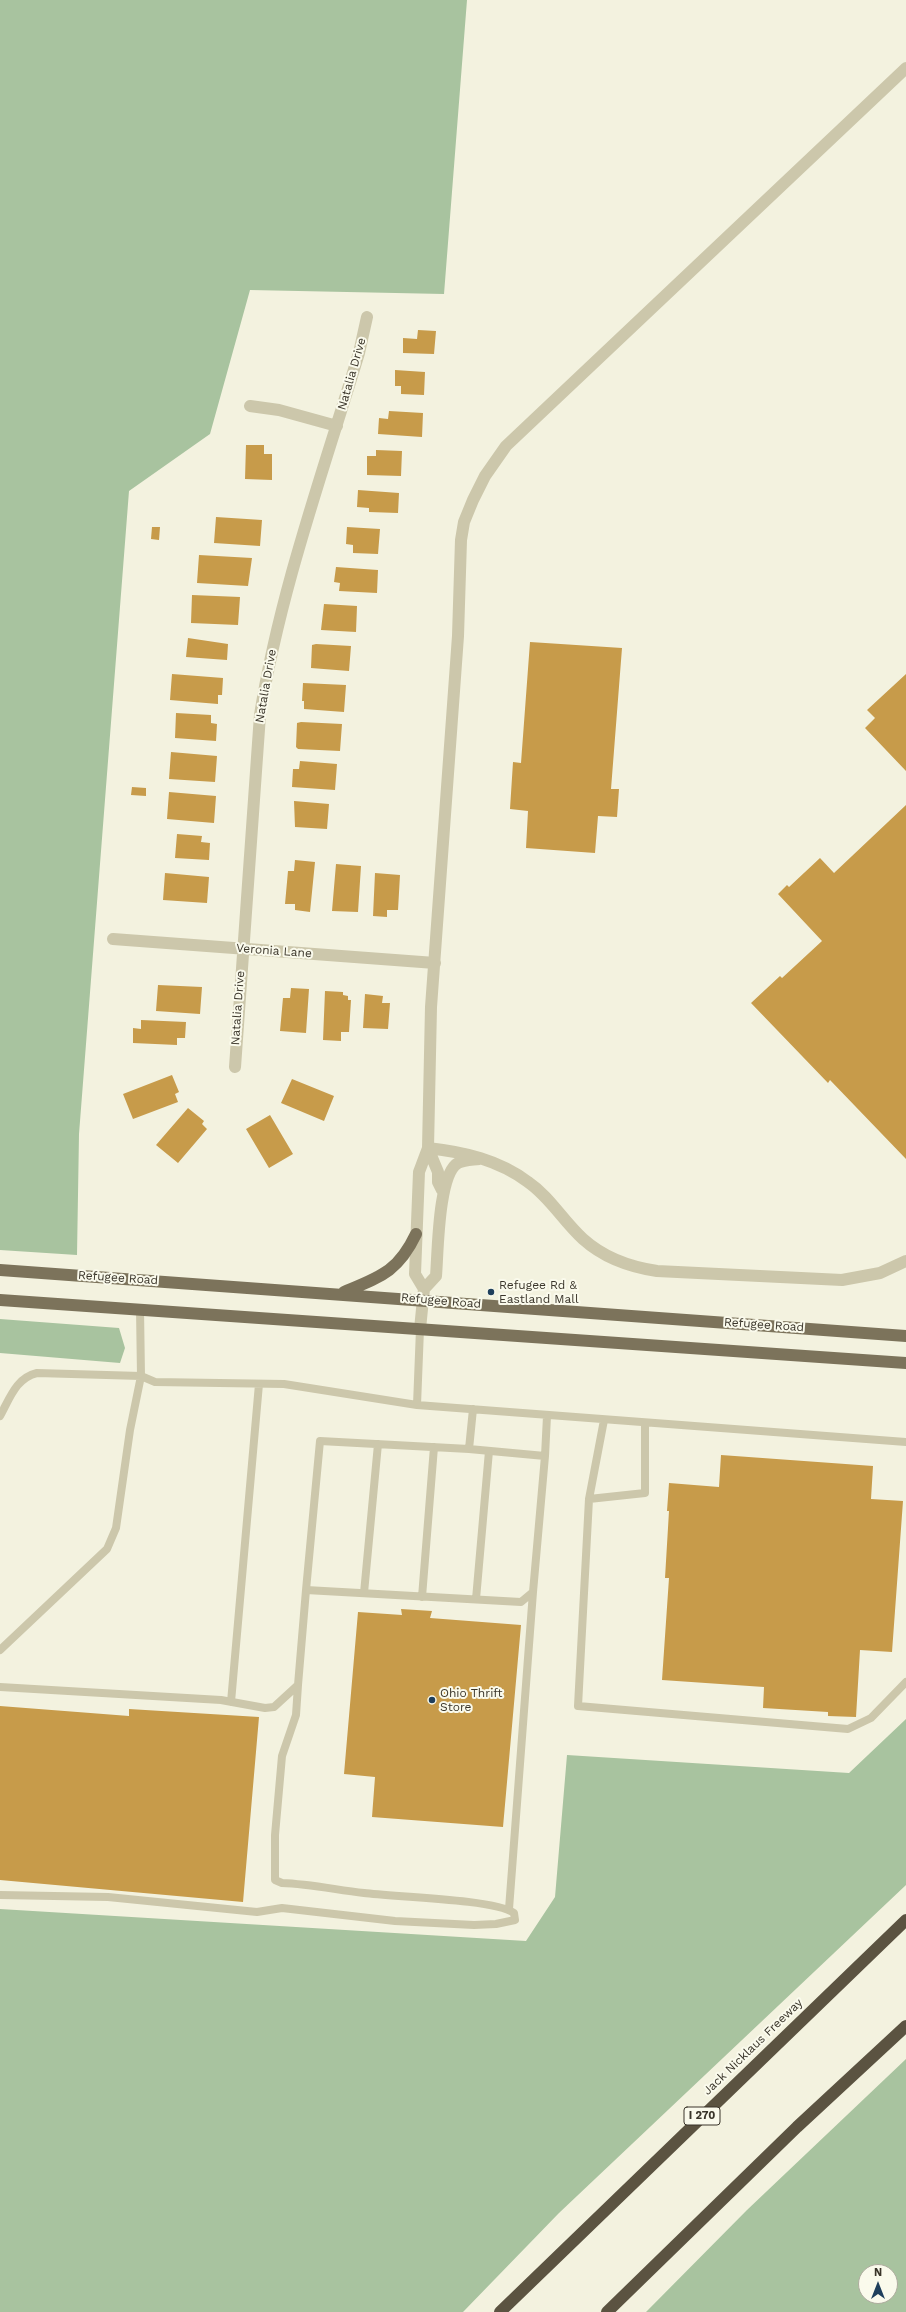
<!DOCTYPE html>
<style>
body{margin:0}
#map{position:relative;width:906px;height:2312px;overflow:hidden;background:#f3f2df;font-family:"Work Sans",sans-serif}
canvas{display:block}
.north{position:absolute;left:858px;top:2264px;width:40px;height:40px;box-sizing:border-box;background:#fafaec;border:1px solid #adab9e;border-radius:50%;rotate:0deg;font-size:11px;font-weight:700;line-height:16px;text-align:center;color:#3a352a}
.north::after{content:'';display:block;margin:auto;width:14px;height:18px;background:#1f3f5c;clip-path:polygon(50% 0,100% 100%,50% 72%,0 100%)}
</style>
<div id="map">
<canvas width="906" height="2312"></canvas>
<div class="north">N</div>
</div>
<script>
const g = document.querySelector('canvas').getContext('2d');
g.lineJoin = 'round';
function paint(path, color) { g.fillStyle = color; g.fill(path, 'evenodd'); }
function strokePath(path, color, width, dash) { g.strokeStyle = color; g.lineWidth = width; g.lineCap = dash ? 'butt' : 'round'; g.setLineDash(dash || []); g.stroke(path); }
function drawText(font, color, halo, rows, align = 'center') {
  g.font = font + ' "Work Sans",sans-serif'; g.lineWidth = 4; g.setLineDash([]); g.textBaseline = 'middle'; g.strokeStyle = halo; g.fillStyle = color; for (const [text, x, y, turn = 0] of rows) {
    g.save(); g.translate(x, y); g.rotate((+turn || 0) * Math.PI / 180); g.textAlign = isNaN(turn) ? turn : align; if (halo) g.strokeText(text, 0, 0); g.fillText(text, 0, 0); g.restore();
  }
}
paint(new Path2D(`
 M 0,0 L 467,0 L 444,294 L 250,290 L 210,434 L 129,491 L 79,1134 L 77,1255 L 0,1250 Z
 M 0,1319 L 119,1328 L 125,1348 L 120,1363 L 0,1353 Z
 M 906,1719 L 906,1885 L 559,2213 L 463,2312 L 0,2312 L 0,1909 L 526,1941 L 555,1897 L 567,1755 L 849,1773 Z
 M 906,2059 L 906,2312 L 646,2312 L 747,2210 ZM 866,2272 L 890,2272 L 890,2296 L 866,2296 Z`), '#a8c39f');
paint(new Path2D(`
 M 418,330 L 436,331 L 434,354 L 403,353 L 403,338 L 417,339 Z
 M 395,370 L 425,372 L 424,395 L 401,394 L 401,386 L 395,386 Z
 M 389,411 L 423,413 L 422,437 L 378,434 L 379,418 L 388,419 Z
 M 246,445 L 264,445 L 264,454 L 272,454 L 272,480 L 245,479 Z
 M 376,450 L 402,451 L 401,476 L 367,475 L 367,456 L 376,456 Z
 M 358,490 L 399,493 L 398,513 L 369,512 L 369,508 L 357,507 Z
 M 216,517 L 262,520 L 260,546 L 214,543 Z
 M 152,527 L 160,527 L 159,540 L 151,539 Z
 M 347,527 L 380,529 L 378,554 L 353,553 L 353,545 L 346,544 Z
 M 199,555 L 252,558 L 248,586 L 197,583 Z
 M 336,567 L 378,570 L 377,593 L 339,591 L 340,583 L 334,582 Z
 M 192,595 L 240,597 L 238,625 L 191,623 Z
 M 324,604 L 357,606 L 356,632 L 321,630 Z
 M 188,638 L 228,644 L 227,660 L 186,657 Z
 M 530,642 L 622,648 L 611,789 L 619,789 L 617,817 L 598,816 L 595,853 L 526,848 L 528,811 L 510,809 L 513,762 L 521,763 Z
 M 316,644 L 351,646 L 349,671 L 311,668 L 312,645 Z
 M 172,674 L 223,678 L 222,695 L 218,695 L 218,704 L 170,700 Z
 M 906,674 L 906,771 L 865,728 L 875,718 L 867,710 Z
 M 303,683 L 346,685 L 344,712 L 304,709 L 304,701 L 302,701 Z
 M 176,713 L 211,715 L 211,723 L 217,724 L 216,741 L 175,738 Z
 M 301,722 L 342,724 L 340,751 L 298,749 L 296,747 L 297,723 Z
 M 171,752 L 217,756 L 215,782 L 169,779 Z
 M 300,761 L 337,764 L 335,790 L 292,787 L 293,769 L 299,769 Z
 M 132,787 L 146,788 L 146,796 L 131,795 Z
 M 169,792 L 216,796 L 214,823 L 167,819 Z
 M 294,801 L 329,804 L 327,829 L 295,827 Z
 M 906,805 L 906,1159 L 830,1080 L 828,1083 L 751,1003 L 780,976 L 782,978 L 822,941 L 778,894 L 787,885 L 789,887 L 820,858 L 834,873 Z
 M 177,834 L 202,836 L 201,842 L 210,843 L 209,860 L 175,858 Z
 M 295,860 L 315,862 L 310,912 L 295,910 L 295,904 L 285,904 L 288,871 L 294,871 Z
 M 336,864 L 361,866 L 358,912 L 332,911 Z
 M 165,873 L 209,877 L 207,903 L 163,900 Z
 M 375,873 L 400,875 L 398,910 L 387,910 L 387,917 L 373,916 Z
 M 158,985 L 202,987 L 200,1014 L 156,1011 Z
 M 291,988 L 309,989 L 306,1033 L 280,1031 L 283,998 L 290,998 Z
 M 325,991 L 343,992 L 343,995 L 348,996 L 348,1000 L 351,1000 L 349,1032 L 341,1032 L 341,1041 L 323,1040 Z
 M 365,994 L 383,996 L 382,1003 L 390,1003 L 388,1029 L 363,1028 Z
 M 141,1020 L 186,1022 L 185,1038 L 177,1038 L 177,1045 L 133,1043 L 133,1028 L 141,1029 Z
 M 172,1075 L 179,1092 L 175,1094 L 178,1102 L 133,1119 L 123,1094 Z
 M 292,1079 L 334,1096 L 324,1121 L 281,1103 Z
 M 188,1108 L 204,1121 L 202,1124 L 207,1129 L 178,1163 L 156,1145 Z
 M 270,1115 L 293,1154 L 269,1168 L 246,1129 Z
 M 721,1455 L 873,1466 L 871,1499 L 903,1501 L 892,1652 L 860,1650 L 856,1717 L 828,1716 L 828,1712 L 763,1708 L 764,1687 L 662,1680 L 669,1578 L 665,1578 L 669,1511 L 667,1511 L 669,1483 L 719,1487 Z
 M 401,1609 L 432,1611 L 430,1618 L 521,1625 L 503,1827 L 372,1817 L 375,1777 L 344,1774 L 358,1612 L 402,1615 Z
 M 0,1706 L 129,1716 L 129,1709 L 259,1717 L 243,1902 L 0,1880 Z`), '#c79b4a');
strokePath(new Path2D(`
 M 140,1309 L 141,1376 L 155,1382 L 284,1384 L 417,1405 L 906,1442
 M 417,1405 L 420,1329
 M 473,1409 L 469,1449 L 545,1456 L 547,1416
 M 0,1416 C 10,1398 16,1378 37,1373 L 141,1376 L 130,1430 L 116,1528 L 107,1549 L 0,1650
 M 604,1420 L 589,1499 L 578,1706 L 848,1729 L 871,1718 L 906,1682
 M 469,1449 L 320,1441 L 306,1590 L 521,1602 L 533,1592 L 545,1456
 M 589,1499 L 645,1493 L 645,1423
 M 364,1593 L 378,1444
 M 422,1597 L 434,1447
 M 476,1599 L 489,1451
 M 0,1687 L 221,1700 L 265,1708 L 274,1707 L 298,1685 L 306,1590
 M 231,1702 L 259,1384
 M 0,1895 L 108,1897 L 257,1912 L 282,1908 L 395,1921 L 474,1925 L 496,1924 L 515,1920 L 514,1913 C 494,1899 395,1897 364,1893 C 337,1890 310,1884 282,1883 L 275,1880 L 275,1835 L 282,1756 L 296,1715 L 298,1685
 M 509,1909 L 533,1592`), '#ccc7ab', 8);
strokePath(new Path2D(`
 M 250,406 L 279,410 L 337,426
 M 113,939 L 435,963
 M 235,1067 L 260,715 C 280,591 323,472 359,353 L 367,317
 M 428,1148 C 464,1152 499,1160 528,1182 C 550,1197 563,1221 583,1239 C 604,1258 630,1267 657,1271 L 842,1280 L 880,1273 L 906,1261
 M 428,1148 L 438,1172 L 438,1182 L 442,1190
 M 424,1289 L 436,1276 C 438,1253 438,1174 458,1163 C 464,1160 472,1160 479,1159
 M 420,1329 L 424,1289 L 415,1274 L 419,1172 L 428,1148 L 431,1007 L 458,636 L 461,540 L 464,522 L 473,500 L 485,476 L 506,446 L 906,68`), '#ccc7ab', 12);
strokePath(new Path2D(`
 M 0,1270 L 906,1336
 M 344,1292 C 380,1277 398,1272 416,1234
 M 0,1300 L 906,1363`), '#7c735b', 12);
strokePath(new Path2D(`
 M 500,2312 L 906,1920
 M 607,2312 L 797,2127 L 906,2026`), '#5b5341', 12);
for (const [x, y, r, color] of [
 [491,1292,4,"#1f3f5c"],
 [432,1700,4,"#1f3f5c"]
]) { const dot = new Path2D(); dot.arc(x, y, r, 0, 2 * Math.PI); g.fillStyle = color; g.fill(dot); strokePath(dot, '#fafaec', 1.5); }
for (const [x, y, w] of [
 [702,2116,36]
]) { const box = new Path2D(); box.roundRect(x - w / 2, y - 9, w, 18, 3); g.fillStyle = '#fafaec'; g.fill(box); strokePath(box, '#3a352a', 1); }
drawText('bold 11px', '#3a352a', null, [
 ["I 270",702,2116]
]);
drawText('12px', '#3a352a', '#fafaec', [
 ["Natalia Drive",352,374,-74],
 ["Natalia Drive",266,686,-80],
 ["Veronia Lane",274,951,4],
 ["Natalia Drive",238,1008,-86],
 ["Refugee Road",118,1278,4],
 ["Refugee Road",441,1301,5],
 ["Refugee Road",764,1325,4],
 ["Jack Nicklaus Freeway",753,2047,-44]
]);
drawText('12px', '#3a352a', '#fafaec', [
 ["Refugee Rd &",499,1285],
 ["Eastland Mall",499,1299],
 ["Ohio Thrift",440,1693],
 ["Store",440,1707]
], 'left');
</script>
